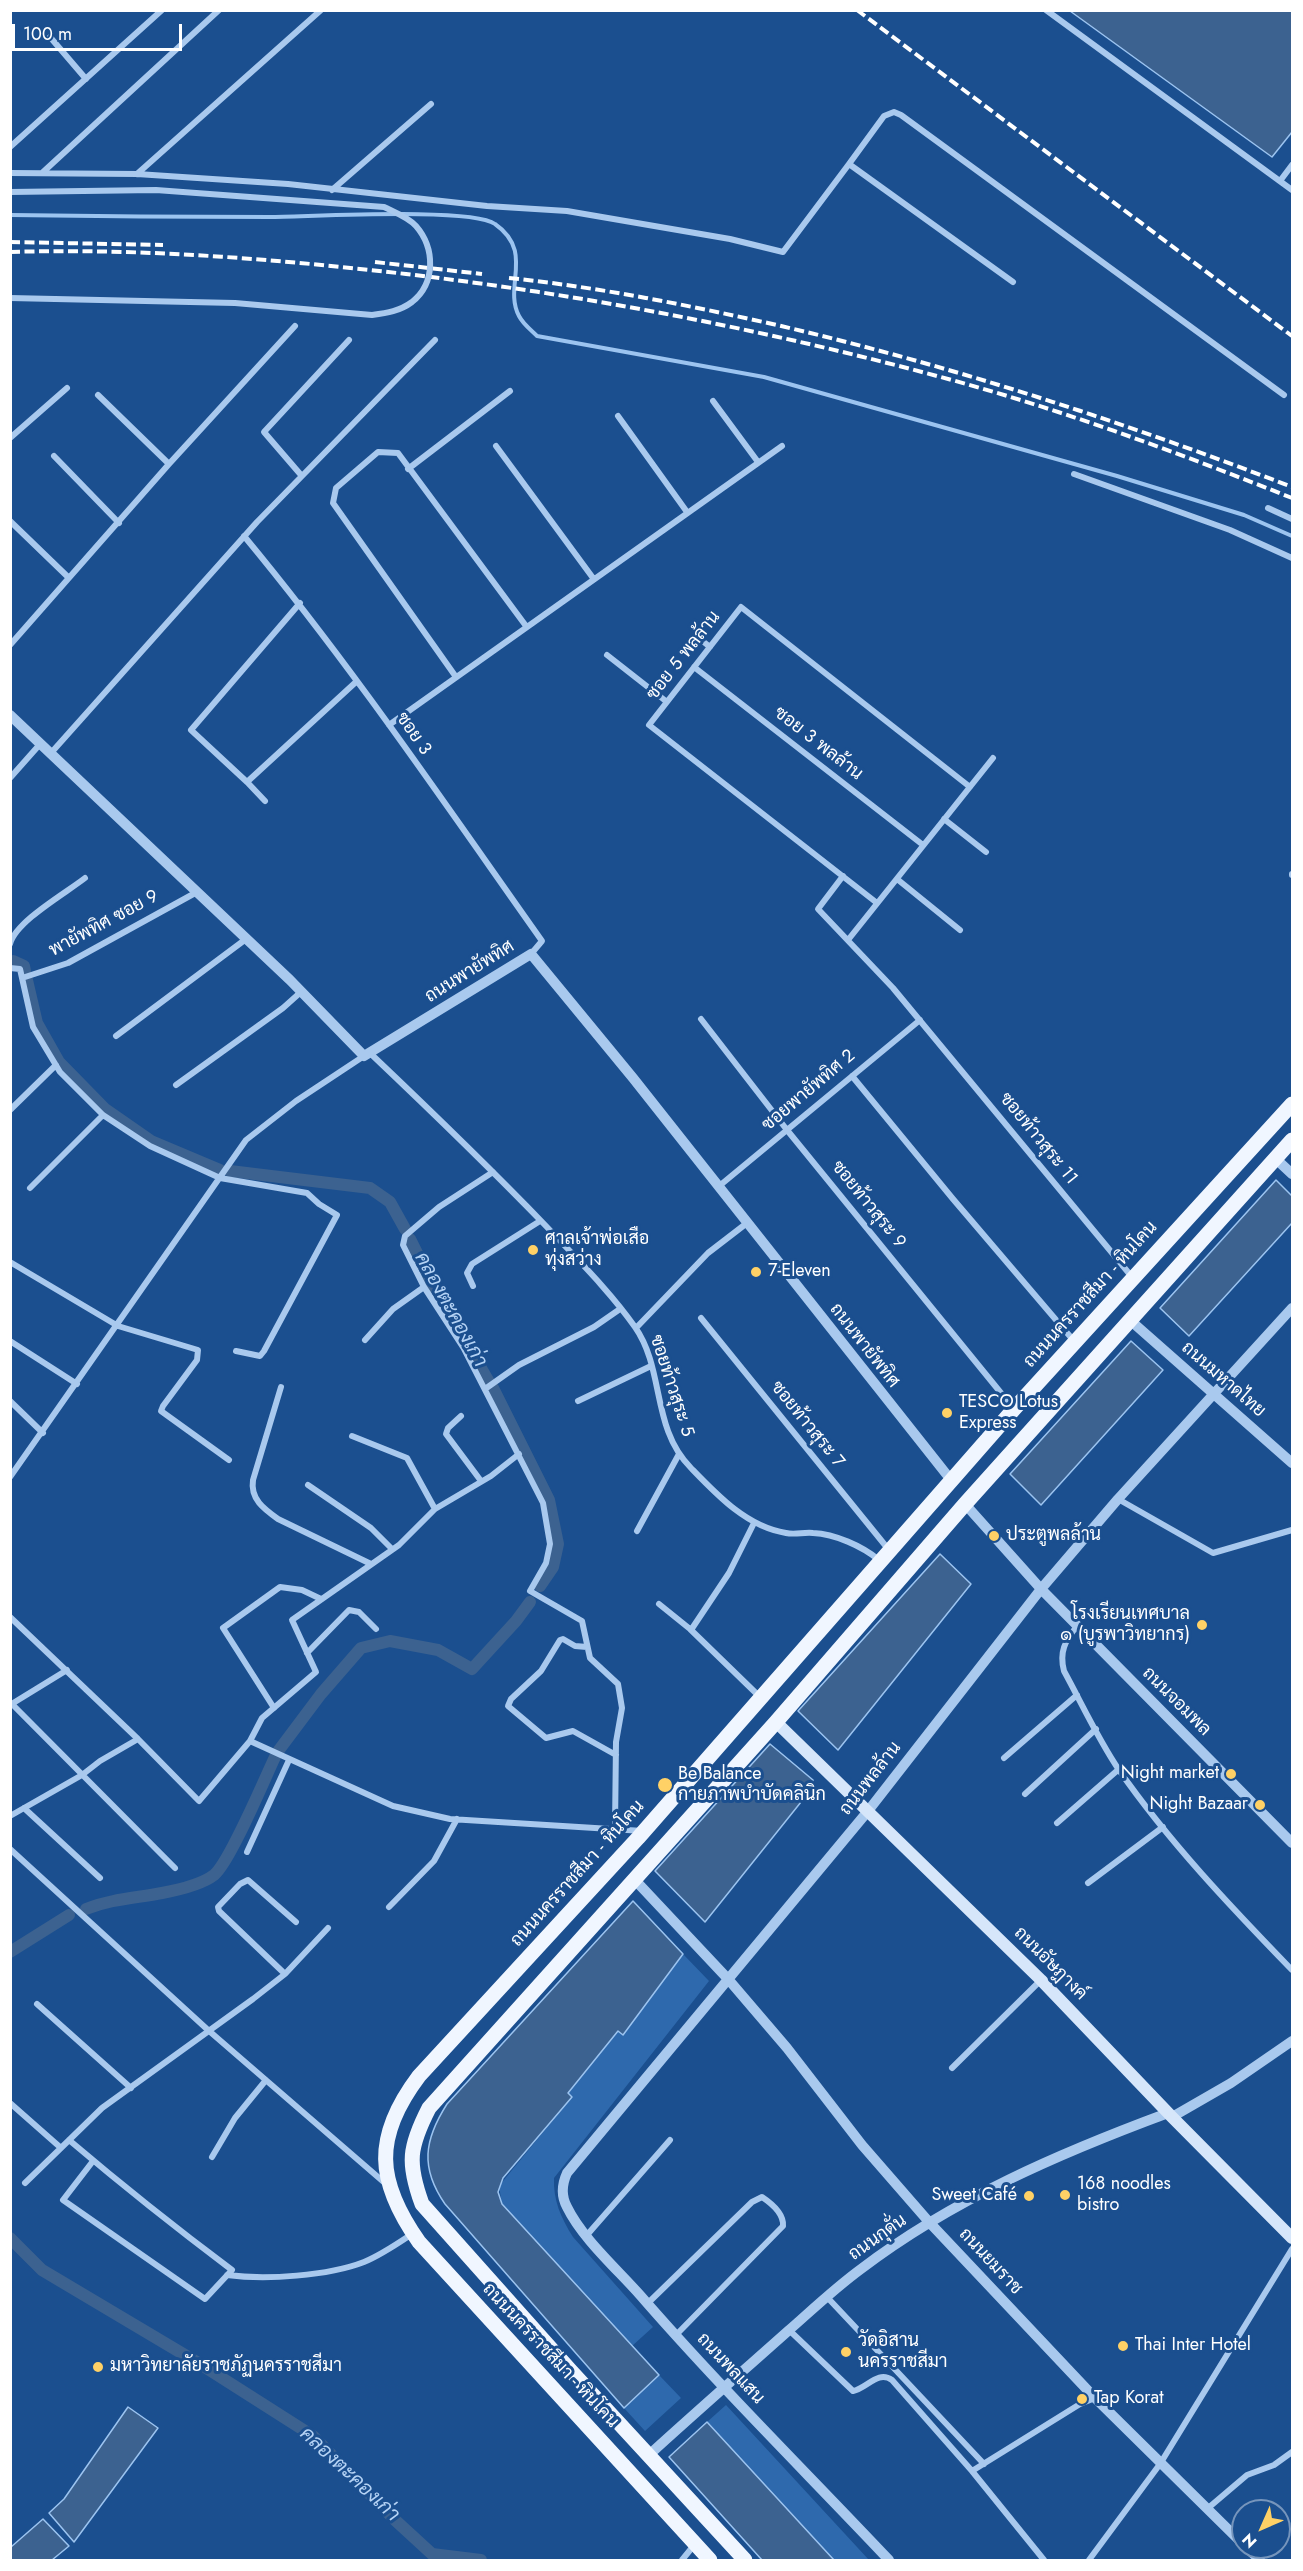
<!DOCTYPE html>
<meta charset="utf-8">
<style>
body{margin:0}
#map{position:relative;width:1303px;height:2571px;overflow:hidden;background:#1b4f8f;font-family:Jost,sans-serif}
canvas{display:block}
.frame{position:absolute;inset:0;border:12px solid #fff;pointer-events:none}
.north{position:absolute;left:1231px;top:2499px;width:60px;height:60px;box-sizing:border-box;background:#1b4f8f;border:2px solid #7695bc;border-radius:50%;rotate:225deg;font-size:16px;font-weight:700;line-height:24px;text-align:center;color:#fff}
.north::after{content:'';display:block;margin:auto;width:21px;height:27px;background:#ffd166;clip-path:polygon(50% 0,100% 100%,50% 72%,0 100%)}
.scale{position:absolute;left:12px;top:24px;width:170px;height:27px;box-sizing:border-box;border:3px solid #fff;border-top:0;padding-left:8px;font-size:18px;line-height:21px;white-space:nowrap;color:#fff;-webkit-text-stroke:4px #1b4f8f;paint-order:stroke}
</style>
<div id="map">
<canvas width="1303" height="2571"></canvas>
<div class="frame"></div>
<div class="north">N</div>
<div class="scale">100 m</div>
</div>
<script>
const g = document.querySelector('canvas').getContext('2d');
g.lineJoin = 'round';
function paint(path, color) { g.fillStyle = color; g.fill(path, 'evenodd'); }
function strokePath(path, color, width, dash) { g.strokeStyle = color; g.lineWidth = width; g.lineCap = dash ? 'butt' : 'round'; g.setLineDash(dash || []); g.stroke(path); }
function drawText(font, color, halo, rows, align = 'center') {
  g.font = font + ' Jost,Sarabun,sans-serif'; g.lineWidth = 6; g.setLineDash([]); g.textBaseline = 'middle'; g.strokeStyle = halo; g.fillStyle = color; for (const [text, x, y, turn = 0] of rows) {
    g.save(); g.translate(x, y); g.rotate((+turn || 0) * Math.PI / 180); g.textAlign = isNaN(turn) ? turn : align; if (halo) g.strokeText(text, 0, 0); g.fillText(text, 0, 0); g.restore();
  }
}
paint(new Path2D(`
 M 683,1954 L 709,1981 L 554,2178 C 553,2200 561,2218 573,2237 L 653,2327 L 632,2346 L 502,2204 L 499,2186 L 572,2097 L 568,2093 L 618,2031 L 623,2034 Z
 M 659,2375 L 681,2398 L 645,2431 L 624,2408 Z
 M 726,2405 L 869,2560 L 834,2560 L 707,2422 Z`), '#2e69ad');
const water = new Path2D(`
 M 1070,11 L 1292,11 L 1292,132 L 1272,157 Z
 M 1276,1180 L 1292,1196 L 1292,1223 L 1189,1336 L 1160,1308 Z
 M 1131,1341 L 1163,1370 L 1041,1505 L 1010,1474 Z
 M 940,1554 L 971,1584 L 838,1750 L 798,1711 Z
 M 770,1744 L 813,1780 L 813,1787 L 705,1922 L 655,1871 Z
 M 633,1901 L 683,1954 L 623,2035 L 618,2031 L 568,2093 L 572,2097 L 503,2178 L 498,2192 L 502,2204 L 659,2375 L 624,2408 L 445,2204 C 420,2168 424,2140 447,2104 Z
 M 128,2407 L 158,2428 L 74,2542 L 49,2513 L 64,2499 Z
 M 707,2422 L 834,2560 L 762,2560 L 669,2457 Z
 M 43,2519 L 69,2546 L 52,2560 L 11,2560 L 11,2547 Z`);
paint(water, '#3c6290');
strokePath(water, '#9cc4f0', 1.5);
strokePath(new Path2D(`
 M 10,215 C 97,216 183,217 270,217 C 308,217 472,207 495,224 C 535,252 503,286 519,316 C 523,324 531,330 537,336 L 764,377 L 1117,476 L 1244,515 L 1292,536`), '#9cc4f0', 4);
strokePath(new Path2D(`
 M 13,961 L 24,966 L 25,971
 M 27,980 L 37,1023 L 59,1062 L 105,1109 L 151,1141 L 220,1170
 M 230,1171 L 370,1188 L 390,1202 L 405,1229
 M 410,1239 L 431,1281 L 489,1382
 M 493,1388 L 549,1500 L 558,1544 L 553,1567 L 540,1586
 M 279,1750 L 321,1694 L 361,1648 L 390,1641 L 438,1650 L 472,1669 L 516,1621 L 530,1602
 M 86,1909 C 111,1899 136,1898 162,1893 C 178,1890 201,1885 214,1875 C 230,1862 264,1780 275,1757
 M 10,1952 L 69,1915
 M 10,2238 L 42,2270 L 200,2364 L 313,2436 L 395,2520 L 432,2554 L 481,2560`), '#3c6290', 12);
strokePath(new Path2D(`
 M 1046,10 L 1292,190
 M 50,37 L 86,79
 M 10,147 L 162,10
 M 849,164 L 884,116 L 894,112 L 901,115 L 1284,395
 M 10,173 L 137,174 L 288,184 L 487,206 L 567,211 L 730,239 L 783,252 L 849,164 L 1013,282
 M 42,173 L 219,10
 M 137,174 L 321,10
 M 1280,181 L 1292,165
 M 332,190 L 431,104
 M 98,395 L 169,464
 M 713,401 L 758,462
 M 618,416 L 687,512
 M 10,438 L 67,388
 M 496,446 L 593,578
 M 54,456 L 119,523
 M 408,469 L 510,391
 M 1074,474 L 1230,530 L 1292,558
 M 301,475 L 264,432 L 349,340
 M 1268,508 L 1292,519
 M 10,521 L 69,578
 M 244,536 C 351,665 445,804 542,941 L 531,954
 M 300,603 L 191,730 L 247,782 L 357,681
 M 695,635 L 710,647
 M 10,645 L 169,464 L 295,326
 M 607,655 L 667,702
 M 694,667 L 923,845
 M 456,677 L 333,503 L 336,488 L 378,452 L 398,453 L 526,626
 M 389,725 L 782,446
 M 51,753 L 257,522 L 435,340
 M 10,778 L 41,743
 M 247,782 L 265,801
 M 944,819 L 986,852
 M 1292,874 L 1292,875
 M 843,876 L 818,909 L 893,988 L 1132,1277
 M 897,879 L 960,930
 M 877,903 L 649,725 L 741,607 L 970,787
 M 848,940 L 993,758
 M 10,944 C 16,921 66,893 85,878
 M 10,968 L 20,969 L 33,1027 L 60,1072 L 103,1115 L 150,1146 L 220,1178 L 307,1193 L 319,1204 L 337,1215 L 264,1351 L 260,1356 L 236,1351
 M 22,978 L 68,963 L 197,892
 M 701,1019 L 787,1130 L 1014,1409
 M 116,1036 L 246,939
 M 371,1054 C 430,1110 488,1166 545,1225 C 576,1258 609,1290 635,1327 C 665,1370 651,1428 691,1468 C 717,1495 747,1527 786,1533 C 795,1535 804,1532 813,1533 C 835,1534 862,1546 879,1560
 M 852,1076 L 953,1199 L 1074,1341
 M 176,1085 L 283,1008 L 302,991
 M 10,1110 L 56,1065
 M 493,1172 L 439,1207 L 405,1236 L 403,1245 L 424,1287 L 463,1347 L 543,1503 L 550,1544 L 546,1563 L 530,1591 L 582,1621 L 590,1658 L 618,1684 L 622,1708 L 616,1742 L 615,1828
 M 718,1187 L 920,1020
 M 30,1188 L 103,1115
 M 10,1262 L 118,1326 L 198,1350 L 197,1360 L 163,1406 L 161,1411 L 229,1460
 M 473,1286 L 467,1273 L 472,1264 L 540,1221
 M 701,1318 L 889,1550
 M 636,1328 L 708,1253 L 747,1223
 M 365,1340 L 393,1309 L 424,1287
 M 10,1341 L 77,1384
 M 281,1387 L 253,1480 C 250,1499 264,1509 278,1519 L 371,1564
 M 485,1389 L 519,1365 L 594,1327 L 620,1309
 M 10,1401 L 43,1433
 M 578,1401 L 651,1366
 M 461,1416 L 448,1428 L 446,1434 L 481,1481
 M 352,1436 L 407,1458 L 435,1509
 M 10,1477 L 246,1140 L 296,1101 L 364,1056
 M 308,1485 L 371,1528 L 392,1549
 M 1118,1499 L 1213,1553 L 1292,1530
 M 637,1531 L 679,1454
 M 659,1604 L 690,1629 L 761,1698
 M 10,1617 L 138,1739 L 199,1801 L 250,1741 L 262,1718 L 316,1672 L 292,1620 L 399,1545 L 435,1509 L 491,1476 L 519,1454
 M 1077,1626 C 1065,1641 1059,1652 1064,1671 C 1082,1704 1098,1739 1119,1770 C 1169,1842 1232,1908 1292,1970
 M 691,1630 L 729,1573 L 754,1523
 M 587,1647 L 575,1646 L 563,1639 L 560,1640 L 541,1671 L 511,1699 L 508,1706 L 546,1738 L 573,1731 L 616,1755
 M 307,1653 L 349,1610 L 359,1612 L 376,1629
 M 12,1704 L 175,1868
 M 10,1705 L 67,1670
 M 274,1708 L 223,1628 L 280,1587 L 302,1590 L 321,1599
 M 250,1741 L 393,1806 L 450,1819 L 643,1831
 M 1004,1758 L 1077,1695
 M 1025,1794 L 1096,1729
 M 24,1808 L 100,1878
 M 10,1816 L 82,1775 L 100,1761 L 138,1739
 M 1057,1823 L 1119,1769
 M 10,1849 L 208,2030 L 386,2184
 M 247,1852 L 289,1760
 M 1088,1883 L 1163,1827
 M 389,1907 L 434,1861 L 457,1819
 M 285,1974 L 219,1911 L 218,1907 L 240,1884 L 248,1880 L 296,1922
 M 37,2004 L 131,2088
 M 952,2068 L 1041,1980
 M 10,2103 L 61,2148
 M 69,2140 C 122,2185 176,2228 232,2270 L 205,2299 L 63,2200 L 93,2161
 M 212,2157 L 235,2118 L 266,2080
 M 25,2183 L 102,2108 L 253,1999 L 285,1974 L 328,1928
 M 587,2235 L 670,2140
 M 227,2275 C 266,2280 328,2276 364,2262 C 381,2255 397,2244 412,2234
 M 826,2296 L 984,2464
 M 647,2304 L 752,2202 L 762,2197 C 771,2203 784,2214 783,2226 L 676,2335
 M 789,2330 L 853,2391 C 867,2388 878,2370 892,2380 L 972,2471 L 1044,2560
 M 972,2471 L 1080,2404 L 1095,2398
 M 1207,2509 L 1247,2475 L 1274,2465 L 1292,2452
 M 682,2560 L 695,2544
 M 1089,2560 L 1160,2464 L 1292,2249`), '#a9c9ee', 6);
strokePath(new Path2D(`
 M 10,715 L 290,980 L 364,1056 L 531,954 L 633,1078 L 951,1480
 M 1276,1159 L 1292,1174
 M 1131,1321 L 1292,1463
 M 965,1504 L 1041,1589 L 1292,1843
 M 635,1880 L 728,1979 L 787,2048 L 862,2145 L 929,2222 L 1095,2398 L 1243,2544
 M 1172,2117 L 1231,2083 L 1292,2041
 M 649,2455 C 695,2413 742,2372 788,2331 C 812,2310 835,2288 861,2269 C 953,2199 1060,2153 1168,2113
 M 1246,2547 L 1260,2560
 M 889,2560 C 806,2472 719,2386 640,2295 C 617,2269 582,2238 567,2207 C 561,2196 562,2184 567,2173 L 868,1811 L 1041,1589 L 1118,1499 L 1292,1308`), '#a9c9ee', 10);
strokePath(new Path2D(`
 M 776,1722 L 1041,1980 L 1172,2117 L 1292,2238`), '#d6e6fa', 12);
strokePath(new Path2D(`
 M 710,2560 L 419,2242 C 376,2181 373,2137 419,2076 L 638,1838 L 1014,1409 L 1292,1104
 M 745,2560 L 570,2370 L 422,2204 C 407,2163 409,2147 429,2108 L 776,1722 L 965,1504 L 1292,1140`), '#f0f6ff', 15);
strokePath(new Path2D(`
 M 857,10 L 1292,336
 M 10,242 L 163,245
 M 10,252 C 142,248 275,259 406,274 C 585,295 762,329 937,376 C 1058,408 1176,452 1292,498
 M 375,262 L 482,274
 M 509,278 C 597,287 682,304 768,323 C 947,364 1121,421 1292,487`), '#fff', 4, [10, 4.5]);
strokePath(new Path2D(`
 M 10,192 L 156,190 L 384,207 C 394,212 408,217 416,226 C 435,248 436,283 412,302 C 400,311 387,313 372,315 L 235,303 L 10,298`), '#a9c9ee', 6);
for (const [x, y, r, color] of [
 [533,1250,6,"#ffd166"],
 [756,1272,6,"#ffd166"],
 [947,1413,6,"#ffd166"],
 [994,1536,6,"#ffd166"],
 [1202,1625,6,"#ffd166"],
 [1231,1774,6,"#ffd166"],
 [665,1785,8,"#ffd166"],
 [1260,1805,6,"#ffd166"],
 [1065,2195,6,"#ffd166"],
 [1029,2196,6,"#ffd166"],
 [1123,2346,6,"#ffd166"],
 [846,2352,6,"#ffd166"],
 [98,2367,6,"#ffd166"],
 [1082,2399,6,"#ffd166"]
]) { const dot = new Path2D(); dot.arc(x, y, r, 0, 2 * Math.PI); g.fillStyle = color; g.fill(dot); strokePath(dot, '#1b4f8f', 2); }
drawText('18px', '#fff', '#1b4f8f', [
 ["ซอย 5 พลล้าน",684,656,-52],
 ["ซอย 3",413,734,55],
 ["ซอย 3 พลล้าน",818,744,38],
 ["พายัพทิศ ซอย 9",104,924,-28],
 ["ถนนพายัพทิศ",470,972,-32],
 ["ซอยพายัพทิศ 2",809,1091,-40],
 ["ซอยท้าวสุระ 11",1038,1139,51],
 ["ซอยท้าวสุระ 9",868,1205,51],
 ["ถนนนครราชสีมา - หินโคน",1091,1295,-48],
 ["ถนนพายัพทิศ",864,1346,52],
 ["ถนนมหาดไทย",1223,1380,41],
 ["ซอยท้าวสุระ 5",671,1386,72],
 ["ซอยท้าวสุระ 7",807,1425,51],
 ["ถนนจอมพล",1176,1702,45],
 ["ถนนพลล้าน",871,1779,-52],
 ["ถนนนครราชสีมา - หินโคน",578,1874,-48],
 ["ถนนอัษฎางค์",1050,1964,45],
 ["ถนนกุดั่น",878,2238,-35],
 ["ถนนยมราช",990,2262,47],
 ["ถนนนครราชสีมา - หินโคน",550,2356,47],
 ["ถนนพลแสน",730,2369,47]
]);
drawText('18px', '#fff', '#1b4f8f', [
 ["ศาลเจ้าพ่อเสือ",545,1240],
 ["ทุ่งสว่าง",545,1261],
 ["7-Eleven",768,1272],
 ["TESCO Lotus",959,1403],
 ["Express",959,1424],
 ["ประตูพลล้าน",1006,1536],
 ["โรงเรียนเทศบาล",1190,1615,"right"],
 ["๑ (บูรพาวิทยากร)",1190,1636,"right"],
 ["Night market",1219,1774,"right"],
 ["Be Balance",678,1775],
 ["กายภาพบำบัดคลินิก",678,1796],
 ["Night Bazaar",1248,1805,"right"],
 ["168 noodles",1077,2185],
 ["bistro",1077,2206],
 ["Sweet Café",1017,2196,"right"],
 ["วัดอิสาน",858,2342],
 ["นครราชสีมา",858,2363],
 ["Thai Inter Hotel",1135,2346],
 ["มหาวิทยาลัยราชภัฏนครราชสีมา",110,2367],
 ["Tap Korat",1094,2399]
], 'left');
drawText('italic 20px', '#b5d3f5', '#1b4f8f', [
 ["คลองตะคองเก่า",450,1310,61],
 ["คลองตะคองเก่า",349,2475,43]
]);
</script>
